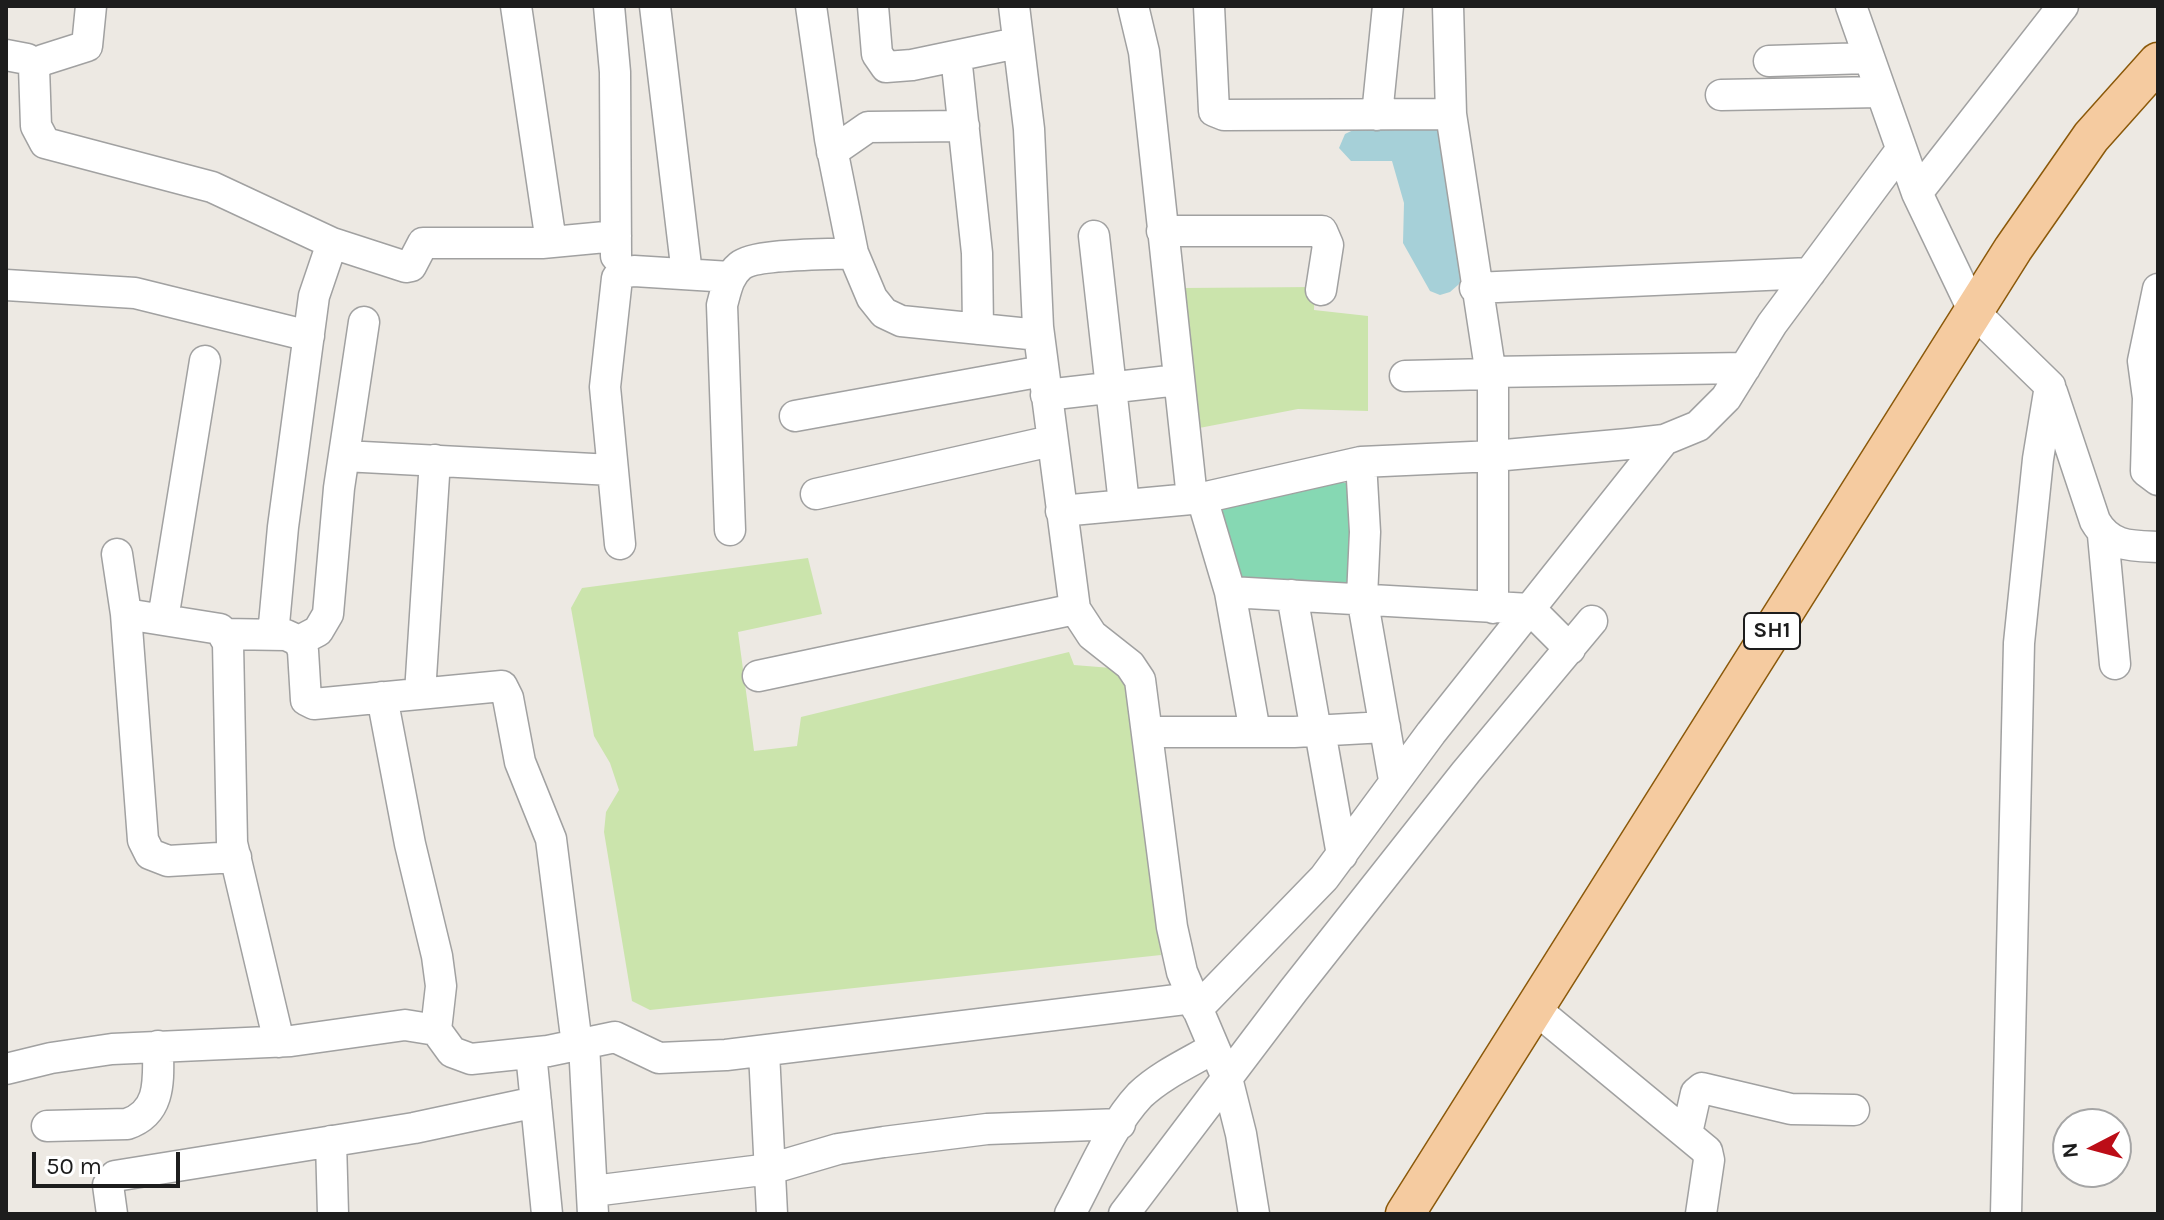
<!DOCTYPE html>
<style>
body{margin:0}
#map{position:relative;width:2164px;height:1220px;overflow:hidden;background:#ede9e3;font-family:Karla,sans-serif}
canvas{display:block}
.frame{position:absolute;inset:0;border:8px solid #1d1d1d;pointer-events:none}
.north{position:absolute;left:2052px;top:1108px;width:80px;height:80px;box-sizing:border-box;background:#fff;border:2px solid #a5a5a5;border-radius:50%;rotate:264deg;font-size:22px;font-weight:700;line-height:32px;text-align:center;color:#1d1d1d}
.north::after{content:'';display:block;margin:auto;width:28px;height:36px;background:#bc0d17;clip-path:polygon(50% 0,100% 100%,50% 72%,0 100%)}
.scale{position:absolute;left:32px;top:1152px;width:148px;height:36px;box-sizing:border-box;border:4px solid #1d1d1d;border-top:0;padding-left:10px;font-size:24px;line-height:28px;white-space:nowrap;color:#1d1d1d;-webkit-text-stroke:6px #fff;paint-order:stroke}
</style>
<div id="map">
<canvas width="2164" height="1220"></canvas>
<div class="frame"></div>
<div class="north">N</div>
<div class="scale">50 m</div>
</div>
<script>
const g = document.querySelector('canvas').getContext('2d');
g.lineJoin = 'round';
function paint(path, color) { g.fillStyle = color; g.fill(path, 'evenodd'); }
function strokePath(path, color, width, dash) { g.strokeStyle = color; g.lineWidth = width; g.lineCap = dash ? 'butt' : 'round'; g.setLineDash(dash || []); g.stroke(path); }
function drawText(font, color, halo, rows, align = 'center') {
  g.font = font + ' Karla,sans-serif'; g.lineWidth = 6; g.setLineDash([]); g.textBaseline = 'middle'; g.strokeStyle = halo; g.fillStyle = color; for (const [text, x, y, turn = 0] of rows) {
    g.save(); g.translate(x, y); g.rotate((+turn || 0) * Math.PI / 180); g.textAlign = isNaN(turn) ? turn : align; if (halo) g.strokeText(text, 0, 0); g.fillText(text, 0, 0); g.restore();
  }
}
paint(new Path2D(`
 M 1315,287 L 1314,310 L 1368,316 L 1368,411 L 1298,409 L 1194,429 L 1183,288 Z
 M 808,558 L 822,614 L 738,632 L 754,751 L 797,746 L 801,717 L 1069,652 L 1074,665 L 1124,669 L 1161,955 L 650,1010 L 632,1001 L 604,832 L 606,812 L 619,790 L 610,763 L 594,736 L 571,608 L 582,588 Z`), '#cbe4ac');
paint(new Path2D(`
 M 1335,480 L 1349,484 L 1353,582 L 1334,588 L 1243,579 L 1213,504 Z`), '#86d8b3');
paint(new Path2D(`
 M 1418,118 L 1442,131 L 1466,278 L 1450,292 L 1440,295 L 1430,291 L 1403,243 L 1404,203 L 1392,161 L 1351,161 L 1339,148 L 1345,134 L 1370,122 Z`), '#a6d0d8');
const minor = new Path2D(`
 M 516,6 L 551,242
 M 609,6 L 615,72 L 616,256
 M 655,6 L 687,274
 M 811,6 L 830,139 L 853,253 L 872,298 L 884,313 L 901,321 L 1039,335
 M 873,6 L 877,54 L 886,67 L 912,65 L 1017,43
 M 1014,6 L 1029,129 L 1038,327 L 1075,609 L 1092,635 L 1130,665 L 1140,680 L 1172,927 L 1182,972 L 1227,1078 L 1241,1134 L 1254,1214
 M 1133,6 L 1144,52 L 1192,498
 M 1209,6 L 1214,111 L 1224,115 L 1451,114
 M 1448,6 L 1451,114 L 1493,388 L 1493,608
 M 1851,6 L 1917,193 L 1974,312 L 2050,386 L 2038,459 L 2019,643 L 2006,1214
 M 6,55 L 27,59 L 34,67 L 36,126 L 45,143 L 212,187 L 332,243 L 406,267 L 411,266 L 423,243 L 542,243 L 616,236
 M 956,56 L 977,253 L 978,329
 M 1769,61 L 1868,58
 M 34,67 L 43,60 L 87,46 L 91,6
 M 1721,95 L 1880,92
 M 1377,115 L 1388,6
 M 832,152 L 868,127 L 964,126
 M 1917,193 L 2063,6
 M 1162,231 L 1322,231 L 1328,245 L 1321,290
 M 1094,236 L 1124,504
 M 6,285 L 135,293 L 309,336
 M 1475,288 L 1810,273
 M 2158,289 L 2143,361 L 2148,398 L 2146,471 L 2158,480
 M 1490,372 L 1745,368
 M 1405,376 L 1491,374
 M 2052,392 L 2095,521 C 2110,547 2131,546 2158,547
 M 1046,395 L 1178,380
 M 795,416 L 1043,371
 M 344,456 L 612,470
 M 1361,462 L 1365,532 L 1362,597 L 1394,780
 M 816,494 L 1051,441
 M 1202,498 L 1230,592 L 1255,732
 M 1061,511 L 1202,498 L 1361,462 L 1494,456 L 1628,444 L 1664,440 L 1698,426 L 1726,398 L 1772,324 L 1901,150
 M 730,530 L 722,305 C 726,291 728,276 740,266 C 755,253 830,255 853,253
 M 2103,535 L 2115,664
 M 620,544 L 605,387 L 617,278 L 621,273 L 634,271 L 730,277
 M 117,554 L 126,614 L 143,840 L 150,854 L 168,861 L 236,857
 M 1230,592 L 1530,609 L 1570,649
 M 1292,595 L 1316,731
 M 126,614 L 220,629 L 228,643 L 232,843 L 279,1042
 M 163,619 L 205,361
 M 223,634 L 286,635 L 299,641 L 303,651 L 306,700 L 314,704 L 502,686 L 508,698 L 520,762 L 551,839 L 577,1045
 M 273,635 L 283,527 L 314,296 L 332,243
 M 299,641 L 318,631 L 328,614 L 339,488 L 364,322
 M 758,676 L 1075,609
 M 420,693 L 435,460
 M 382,697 L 410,844 L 437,956 L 441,986 L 436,1030
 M 1320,731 L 1342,855
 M 1148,732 L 1294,732 L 1385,727
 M 1534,1008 L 1707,1151 L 1709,1160 L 1701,1214
 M 1197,1009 L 1324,878 L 1431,733 L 1664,440
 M 584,1044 L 593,1214
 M 764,1052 L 772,1214
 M 531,1053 L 547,1214
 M 6,1069 L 51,1058 L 112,1049 L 291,1041 L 405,1025 L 436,1030 L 452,1052 L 471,1059 L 548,1051 L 615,1037 L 659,1058 L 726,1055 L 1193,998
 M 47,1126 L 127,1124 C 163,1112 158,1077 158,1046
 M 1687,1133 L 1696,1093 L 1702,1088 L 1791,1109 L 1854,1110
 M 331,1141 L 333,1214
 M 593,1191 L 770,1169 L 838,1149 L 884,1142 L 987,1129 L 1120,1124
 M 112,1214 L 108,1185 L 115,1176 L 414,1128 L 536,1102
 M 1070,1214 C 1091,1176 1110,1127 1140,1095 C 1161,1075 1190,1062 1214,1048
 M 1124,1214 L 1293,991 L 1466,772 L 1592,621`);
const major = new Path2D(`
 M 1405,1214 L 2013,249 L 2091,137 L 2158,62`);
strokePath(minor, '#a1a1a1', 33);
strokePath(major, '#8b590a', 41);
strokePath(minor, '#fff', 30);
strokePath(major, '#f5cba0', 38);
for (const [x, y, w] of [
 [1772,631,56]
]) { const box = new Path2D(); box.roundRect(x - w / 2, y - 18, w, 36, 6); g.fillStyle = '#fff'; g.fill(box); strokePath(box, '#1d1d1d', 2); }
drawText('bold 22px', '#1d1d1d', null, [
 ["SH1",1772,631]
]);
</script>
